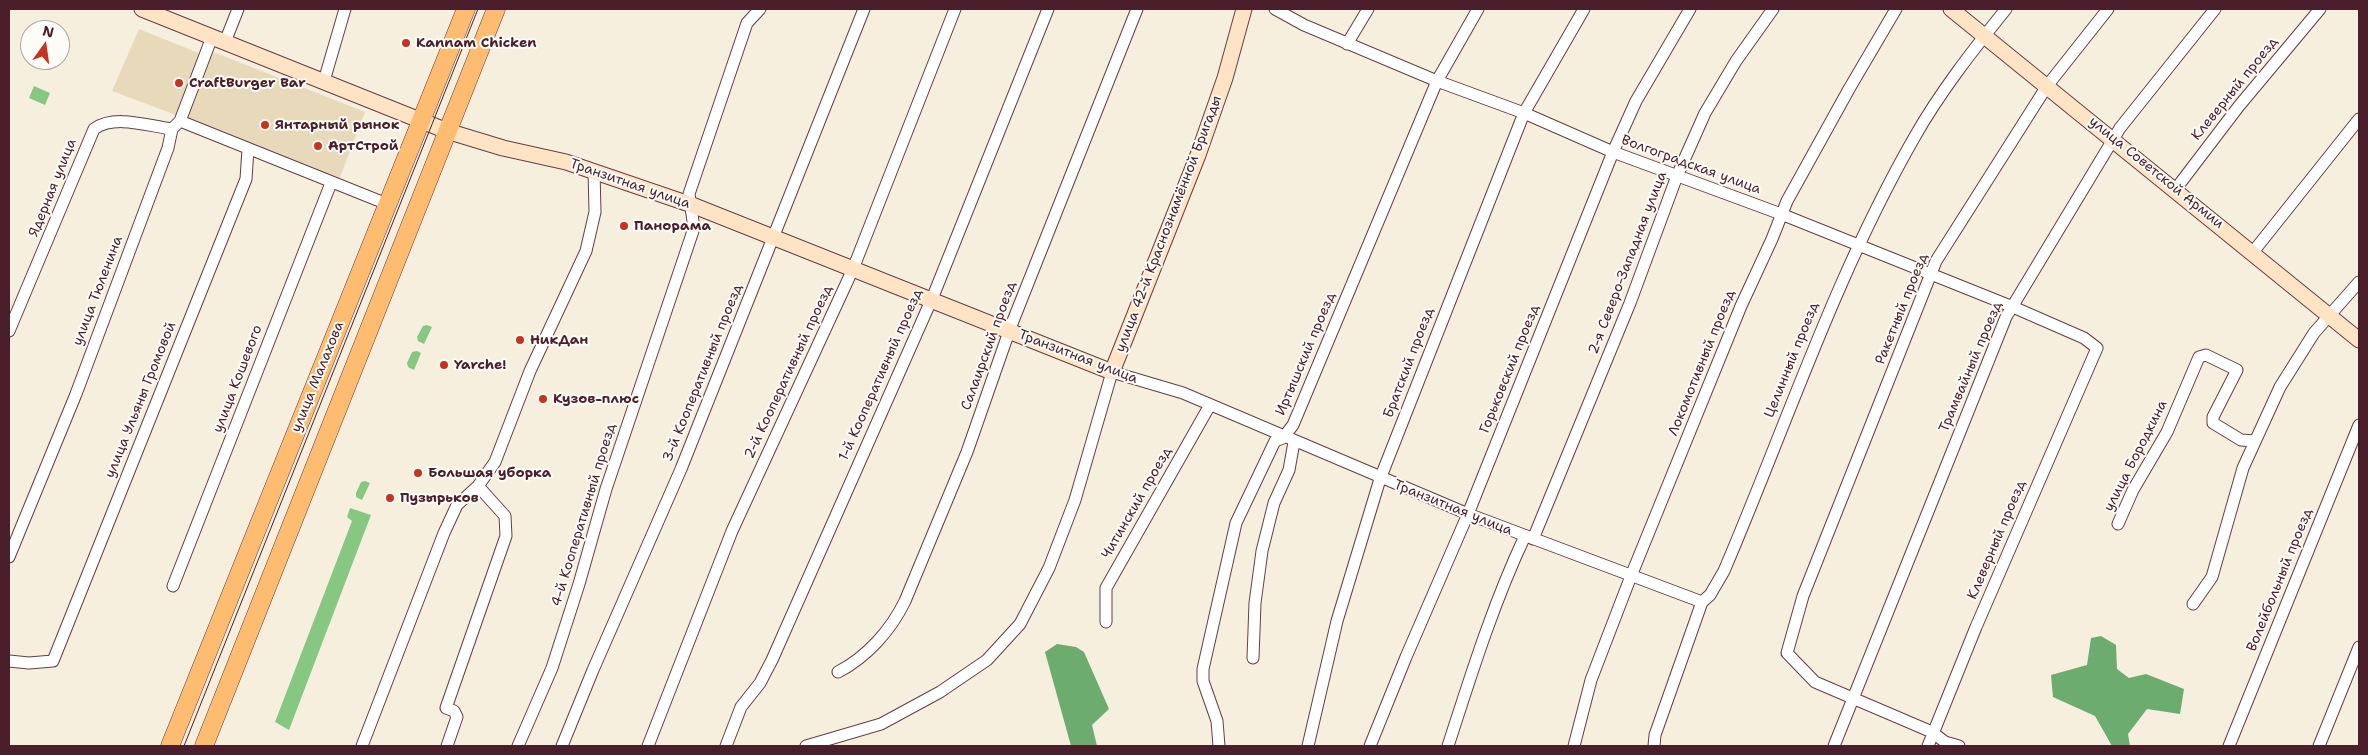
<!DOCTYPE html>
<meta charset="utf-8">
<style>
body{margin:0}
#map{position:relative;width:2368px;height:755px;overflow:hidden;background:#f6efde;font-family:"Shantell Sans",sans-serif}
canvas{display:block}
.frame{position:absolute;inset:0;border:10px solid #4a1f2b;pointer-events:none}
.north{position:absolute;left:20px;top:20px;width:50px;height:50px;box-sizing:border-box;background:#fdfcf7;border:1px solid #b5a4a5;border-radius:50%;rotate:14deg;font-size:14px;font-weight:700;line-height:20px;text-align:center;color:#4a1f2b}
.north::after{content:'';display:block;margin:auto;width:18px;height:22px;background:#c8321e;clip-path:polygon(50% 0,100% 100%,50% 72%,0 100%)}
</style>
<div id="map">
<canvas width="2368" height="755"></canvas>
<div class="frame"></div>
<div class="north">N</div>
</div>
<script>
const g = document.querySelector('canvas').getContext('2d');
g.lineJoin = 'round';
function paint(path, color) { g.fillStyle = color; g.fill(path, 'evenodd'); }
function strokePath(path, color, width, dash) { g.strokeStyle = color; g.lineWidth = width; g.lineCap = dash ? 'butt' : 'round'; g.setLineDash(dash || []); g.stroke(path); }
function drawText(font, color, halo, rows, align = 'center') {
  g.font = font + ' "Shantell Sans",sans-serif'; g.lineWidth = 4; g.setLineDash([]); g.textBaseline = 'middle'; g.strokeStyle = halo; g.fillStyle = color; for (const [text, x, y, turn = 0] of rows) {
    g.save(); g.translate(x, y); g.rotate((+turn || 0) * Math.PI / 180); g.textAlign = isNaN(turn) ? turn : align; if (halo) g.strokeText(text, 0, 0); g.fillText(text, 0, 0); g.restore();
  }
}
paint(new Path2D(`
 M 139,29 L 206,56 L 216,53 L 365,112 L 337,185 L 174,120 L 176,115 L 112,91 Z`), '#e8d9ba');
paint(new Path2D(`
 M 34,86 L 50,93 L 45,105 L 29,98 Z
 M 427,325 L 432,327 L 424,344 L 418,341 L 417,337 L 423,326 Z
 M 417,351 L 421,353 L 414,370 L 408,367 L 407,363 L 412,352 Z
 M 365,481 L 370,483 L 362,500 L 356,497 L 356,493 L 361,482 Z
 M 350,508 L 371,515 L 289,730 L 275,722 L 352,521 L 347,517 Z`), '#86c881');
paint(new Path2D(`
 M 2101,636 L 2116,645 L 2117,669 L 2129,678 L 2146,674 L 2184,689 L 2180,714 L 2147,709 L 2128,734 L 2130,746 L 2112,746 L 2095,716 L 2053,697 L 2051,675 L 2087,665 L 2091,638 Z
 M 1057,644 L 1076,647 L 1084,652 L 1109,709 L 1092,725 L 1097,746 L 1071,746 L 1045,652 Z`), '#6cac6f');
const street = new Path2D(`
 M 1275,9 L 1304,25 L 1437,81 L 1524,113 L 1613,152 L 1781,214 L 2013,307 L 2084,338 L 2097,348 L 1976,627 L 1928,746
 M 225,42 L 238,9
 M 1347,44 L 1368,9
 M 324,81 L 345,9
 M 180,121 L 387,204
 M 2175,190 L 2239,106 L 2320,9
 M 2253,252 L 2359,119
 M 9,331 L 94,129 C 115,114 148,126 172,129
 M 2118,524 L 2133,490 L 2167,432 L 2199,357 L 2206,355 L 2237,370 L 2213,417 L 2213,423 L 2241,440 L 2255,441
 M 1533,539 L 1630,303 L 1677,176 L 1705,113 L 1736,61 L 1773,9
 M 9,557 L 76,394 L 168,148 L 172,129 L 180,121 L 212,37
 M 173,586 L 331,183
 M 2193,604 L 2212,577 L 2243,468 L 2280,387 L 2314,333 L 2359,282
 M 1106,622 L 1106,588 L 1210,405
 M 1253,658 L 1255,603 L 1262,551 L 1274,503 L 1289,470 L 1294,442
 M 9,661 L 29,663 L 53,661 L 246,179 L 248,149
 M 838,672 C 867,657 891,630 905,601 L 967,452 L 1011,326 L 1137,9
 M 362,746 L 444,533 L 457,505 L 478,486
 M 447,746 L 457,717 L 454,711 L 446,708 L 506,536 L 505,516 L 478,486 L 495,462 L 530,371 L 586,251 L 595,212 L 594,171
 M 518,746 L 552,668 L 579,584 L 606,489 L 694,228 L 689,194 L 747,23 L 760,9
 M 562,746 L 593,670 L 681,469 L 864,9
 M 648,746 L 732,531 L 853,269 L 955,9
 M 726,746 L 741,707 L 760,683 L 772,660 L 934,294 L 1048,9
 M 806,746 L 881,724 L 940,692 L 987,660 L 1020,624 L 1049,568 L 1075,500 L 1112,372 L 1183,393 L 1468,514 L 1702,602
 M 1219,746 L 1217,721 L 1203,681 L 1203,669 L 1236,523 L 1275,441 L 1283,438 L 1293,425 L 1437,81 L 1478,9
 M 1308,746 L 1337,621 L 1380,479 L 1524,113 L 1584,9
 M 1370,746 L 1406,657 L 1468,514 L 1613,152 L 1636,101 L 1690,9
 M 1448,746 C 1471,675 1493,604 1525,536
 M 1574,746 L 1591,680 L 1631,576 L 1741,306 L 1772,239 L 1787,201 L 1849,89 L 1896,9
 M 1654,746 L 1655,735 L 1702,602 L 1710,595 L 1724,571 C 1786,426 1835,276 1914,138 C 1940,92 1973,50 2006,9
 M 1834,746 L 2006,317 L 2120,128 L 2215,9
 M 1959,746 L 1945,742 L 1932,732 L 1815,682 L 1787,653 L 1803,596 L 1936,261 L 2047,86 L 2108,9
 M 2229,746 L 2359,425
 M 2319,746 L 2359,647`);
const secondary = new Path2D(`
 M 142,9 L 447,131 L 503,148 L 566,162 L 692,205 L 1112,372 L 1198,155 L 1225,78 L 1244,9
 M 1951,9 L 2359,340`);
const primary = new Path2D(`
 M 170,746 L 466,9
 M 204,746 L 496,9`);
strokePath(street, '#643e46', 13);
strokePath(secondary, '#643e46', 17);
strokePath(primary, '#643e46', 19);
strokePath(street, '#fff', 11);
strokePath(secondary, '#fee4c5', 15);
strokePath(primary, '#fdbc6f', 18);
strokePath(new Path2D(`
 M 184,746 L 478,9`), '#4a1f2b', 1);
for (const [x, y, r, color] of [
 [406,43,5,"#c8321e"],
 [179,83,5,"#c8321e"],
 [265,125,5,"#c8321e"],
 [318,146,5,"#c8321e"],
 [624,226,5,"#c8321e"],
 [520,340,5,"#c8321e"],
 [444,365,5,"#c8321e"],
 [543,399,5,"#c8321e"],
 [418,473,5,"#c8321e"],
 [390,498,5,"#c8321e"]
]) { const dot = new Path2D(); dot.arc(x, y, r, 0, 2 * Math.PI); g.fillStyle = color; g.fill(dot); strokePath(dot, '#fdfcf7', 2); }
drawText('bold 14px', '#4a1f2b', '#fdfcf7', [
 ["Kannam Chicken",416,43],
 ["CraftBurger Bar",189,83],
 ["Янтарный рынок",275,125],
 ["АртСтрой",328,146],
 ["Панорама",634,226],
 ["НикДан",530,340],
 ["Yarche!",454,365],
 ["Кузов-плюс",553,399],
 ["Большая уборка",428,473],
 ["Пузырьков",400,498]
], 'left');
drawText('14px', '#4a1f2b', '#fdfcf7', [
 ["Клеверный проезд",2235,89,-51],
 ["Волгоградская улица",1691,165,20],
 ["улица Советской Армии",2156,173,39],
 ["Транзитная улица",630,184,19],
 ["Ядерная улица",53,188,-68],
 ["улица 42-й Краснознамённой Бригады",1169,224,-69],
 ["2-я Северо-Западная улица",1628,263,-69],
 ["улица Тюленина",98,291,-69],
 ["Ракетный проезд",1902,309,-68],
 ["Салаирский проезд",989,346,-70],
 ["Иртышский проезд",1306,354,-67],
 ["Транзитная улица",1078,357,21],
 ["Целинный проезд",1792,360,-68],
 ["Братский проезд",1409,363,-69],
 ["Локомотивный проезд",1702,363,-68],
 ["Трамвайный проезд",1971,367,-67],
 ["Горьковский проезд",1510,369,-68],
 ["2-й Кооперативный проезд",789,372,-65],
 ["3-й Кооперативный проезд",703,373,-68],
 ["1-й Кооперативный проезд",881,375,-66],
 ["улица Малахова",318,377,-68],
 ["улица Кошевого",238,379,-69],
 ["улица Ульяны Громовой",141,400,-68],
 ["улица Бородкина",2136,456,-63],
 ["Читинский проезд",1137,503,-60],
 ["Транзитная улица",1453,508,22],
 ["4-й Кооперативный проезд",584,515,-73],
 ["Клеверный проезд",1997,540,-67],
 ["Волейбольный проезд",2280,580,-68]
]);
</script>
